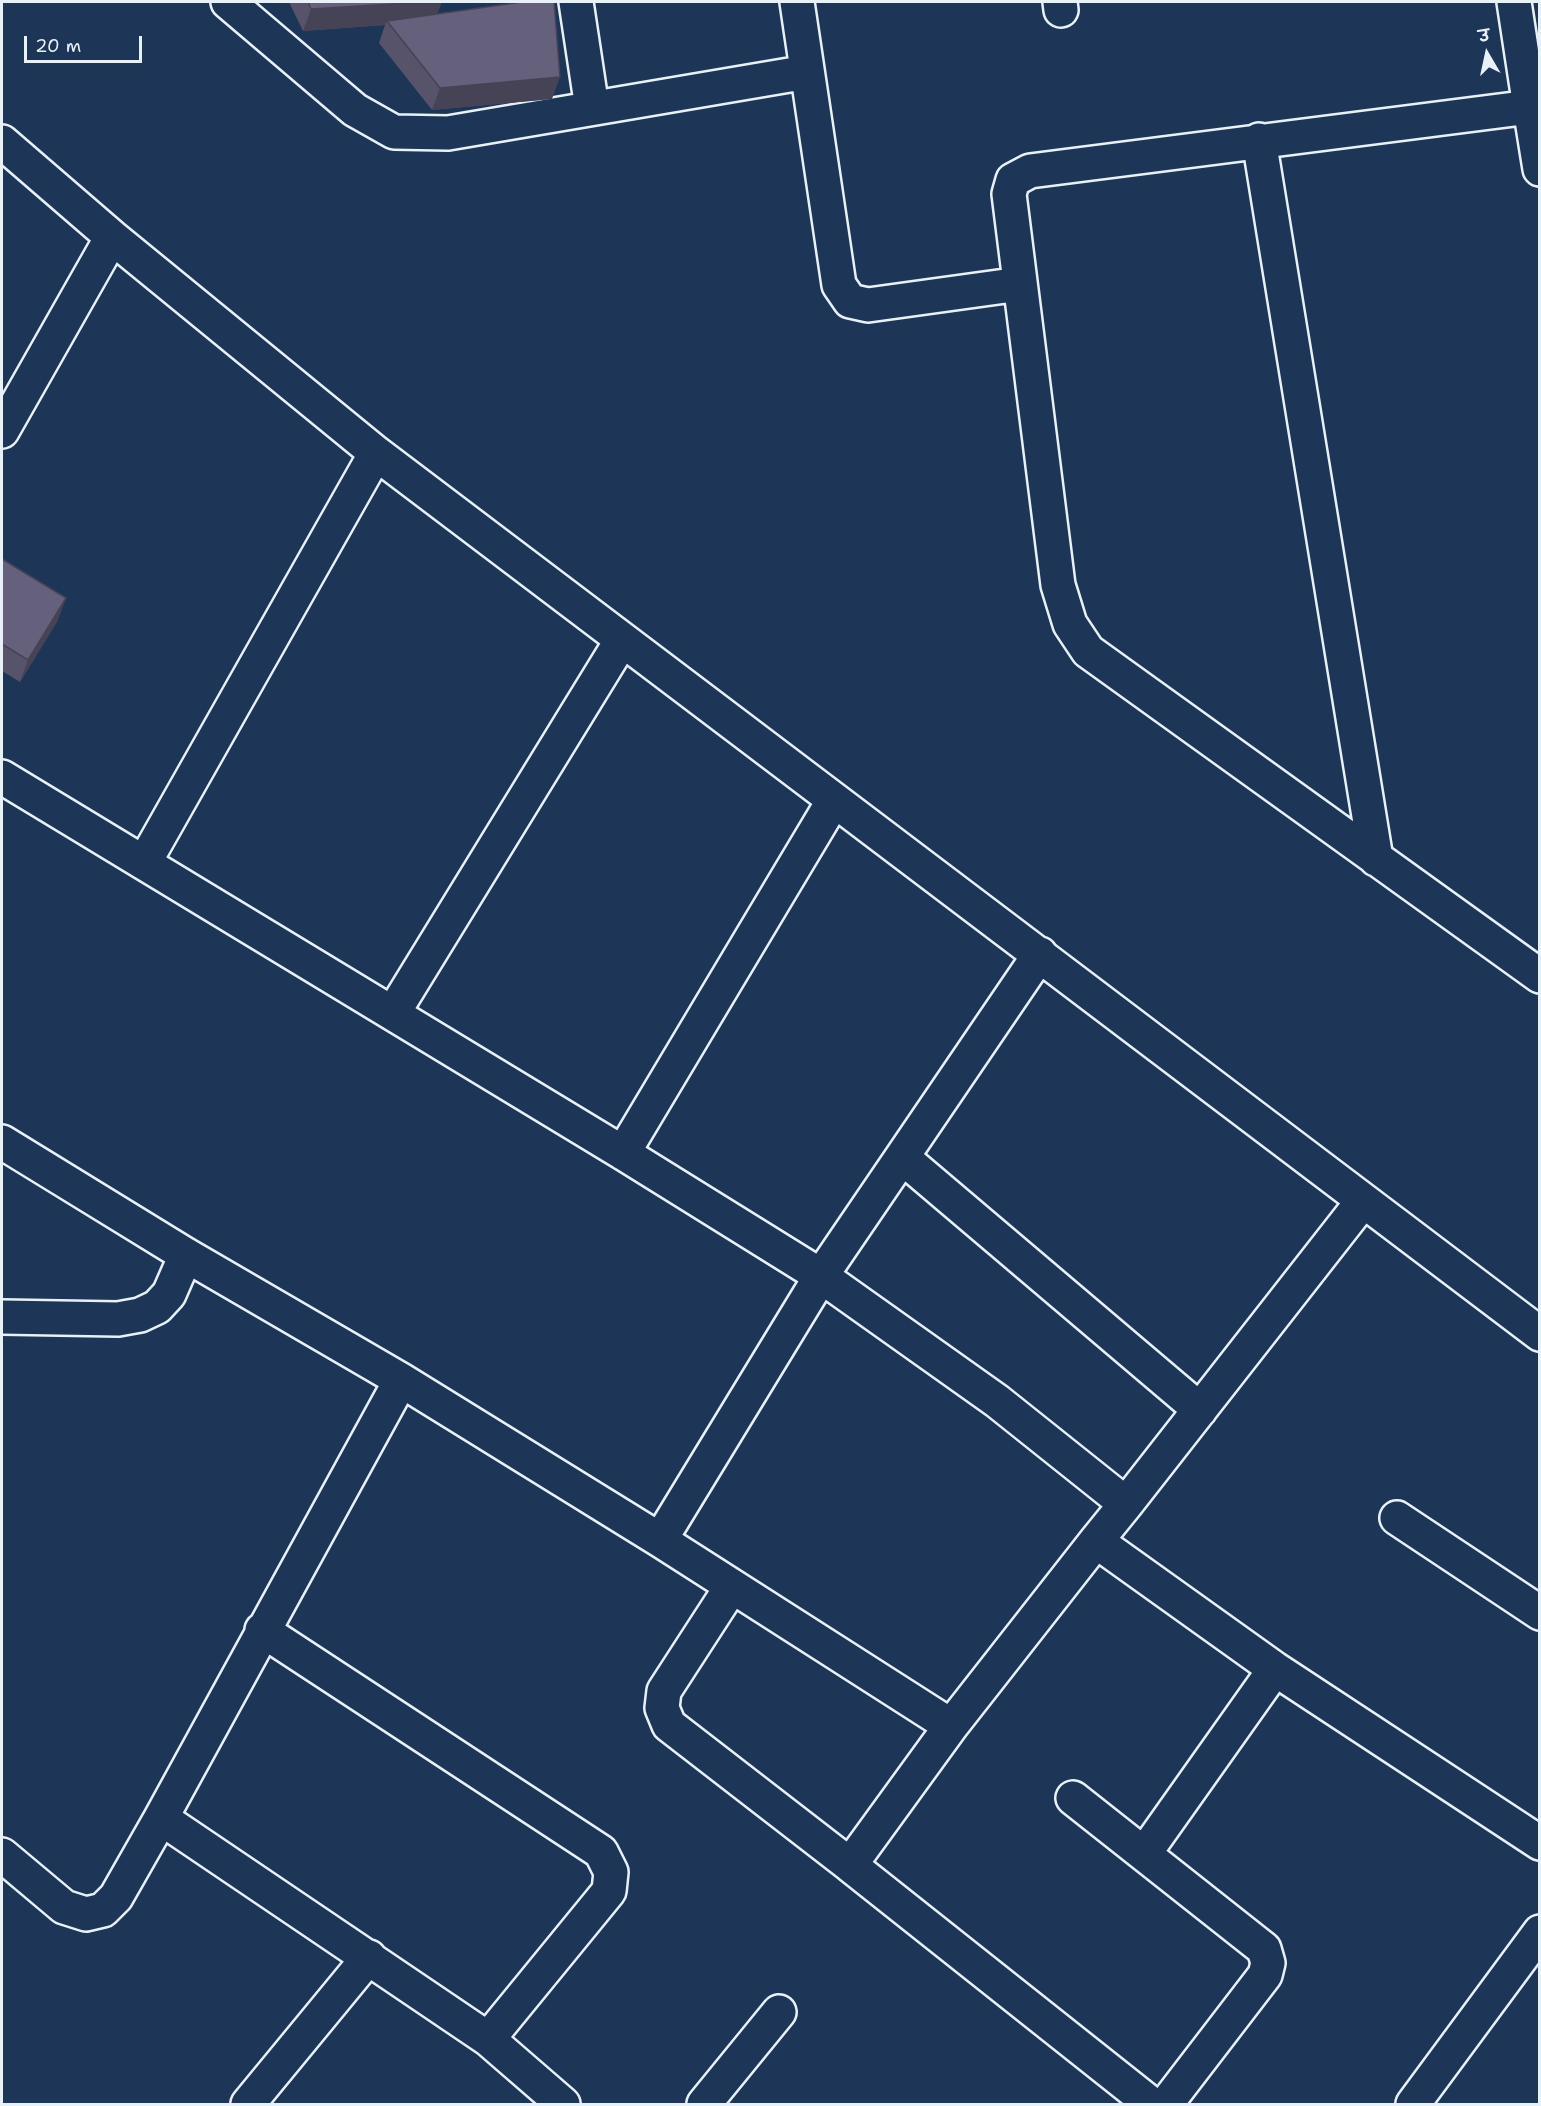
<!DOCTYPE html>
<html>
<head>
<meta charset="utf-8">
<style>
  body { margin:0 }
  #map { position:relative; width:1541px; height:2106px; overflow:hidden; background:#1d3557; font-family:"Shantell Sans","Playpen Sans Deva",sans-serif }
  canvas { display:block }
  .frame { position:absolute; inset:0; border:3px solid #e8f1f8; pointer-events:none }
  .north { position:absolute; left:1457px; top:24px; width:60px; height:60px; -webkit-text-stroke:4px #1d3557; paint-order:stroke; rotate:351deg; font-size:16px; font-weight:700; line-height:24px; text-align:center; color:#e8f1f8 }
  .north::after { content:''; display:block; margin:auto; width:21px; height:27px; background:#e8f1f8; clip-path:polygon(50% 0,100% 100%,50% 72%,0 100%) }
  .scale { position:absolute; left:24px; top:36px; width:118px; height:27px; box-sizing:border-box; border:3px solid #e8f1f8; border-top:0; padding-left:8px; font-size:18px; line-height:21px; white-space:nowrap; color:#e8f1f8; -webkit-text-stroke:4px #1d3557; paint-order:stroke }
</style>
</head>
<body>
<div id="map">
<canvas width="1541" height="2106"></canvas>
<div class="frame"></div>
<div class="north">उ</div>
<div class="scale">20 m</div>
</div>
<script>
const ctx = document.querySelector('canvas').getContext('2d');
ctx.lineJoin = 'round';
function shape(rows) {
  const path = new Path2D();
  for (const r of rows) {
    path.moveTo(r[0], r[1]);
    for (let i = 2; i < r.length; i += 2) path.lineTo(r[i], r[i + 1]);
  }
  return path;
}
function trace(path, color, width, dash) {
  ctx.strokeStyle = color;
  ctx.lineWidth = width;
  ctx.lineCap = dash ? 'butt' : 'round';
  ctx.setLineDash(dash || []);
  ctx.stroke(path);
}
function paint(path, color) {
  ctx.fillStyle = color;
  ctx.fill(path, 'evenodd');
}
const minor = shape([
  [228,2,355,110,394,132,448,133,807,72],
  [576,2,592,108],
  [797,2,839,285,850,301,868,305,1020,284],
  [1060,2,1061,10],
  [1514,2,1530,107,1030,171,1013,180,1009,194,1058,585,1070,624,1088,651,1540,976],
  [1530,107,1540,169],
  [1259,140,1376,859],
  [2,142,112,237,376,453,1540,1334],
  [2,431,112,237],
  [2,777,623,1153,821,1276,997,1401,1126,1504,1096,1541,1275,1669,1540,1843],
  [144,863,376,453],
  [393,1013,622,640],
  [2,1142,186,1255,401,1380,660,1540,951,1726],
  [623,1153,834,800],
  [902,1157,1040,954],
  [2,1317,118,1319,140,1315,157,1307,169,1294,186,1255],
  [401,1380,161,1818,488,2039,563,2104],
  [1126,1504,1363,1201],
  [1397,1518,1540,1613],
  [660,1540,821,1276,902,1157,1200,1410],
  [1096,1541,951,1726,850,1865,1151,2104],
  [732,1586,664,1691,662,1708,669,1725,850,1865],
  [262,1630,601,1852,611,1872,609,1891,488,2039],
  [1073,1798,1264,1949,1268,1963,1265,1975,1166,2104],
  [1144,1854,1275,1669],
  [2,1855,64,1907,86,1914,103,1910,116,1897,161,1818],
  [248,2104,369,1957],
  [704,2104,779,2012],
  [1413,2104,1540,1932]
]);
const wall = shape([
  [289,2,442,2,437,14,552,99,432,110,379,43,385,25,303,31],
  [2,559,58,620,20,682,2,671]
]);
const shadedWall = shape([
  [425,2,442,2,434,22,387,21,385,25,303,31,311,9],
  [560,77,552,99,432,110,440,88],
  [66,598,58,620,20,682,28,660]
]);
const building = shape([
  [308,2,425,2,311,9,308,2],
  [522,2,554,2,560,77,440,88,387,21,522,2],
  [2,559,66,598,28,660,2,644,2,559]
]);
trace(minor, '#e8f1f8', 38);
trace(minor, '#1d3557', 33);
paint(wall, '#57536b');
paint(shadedWall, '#474357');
paint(building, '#65607c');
trace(building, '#474357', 1.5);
</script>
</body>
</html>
